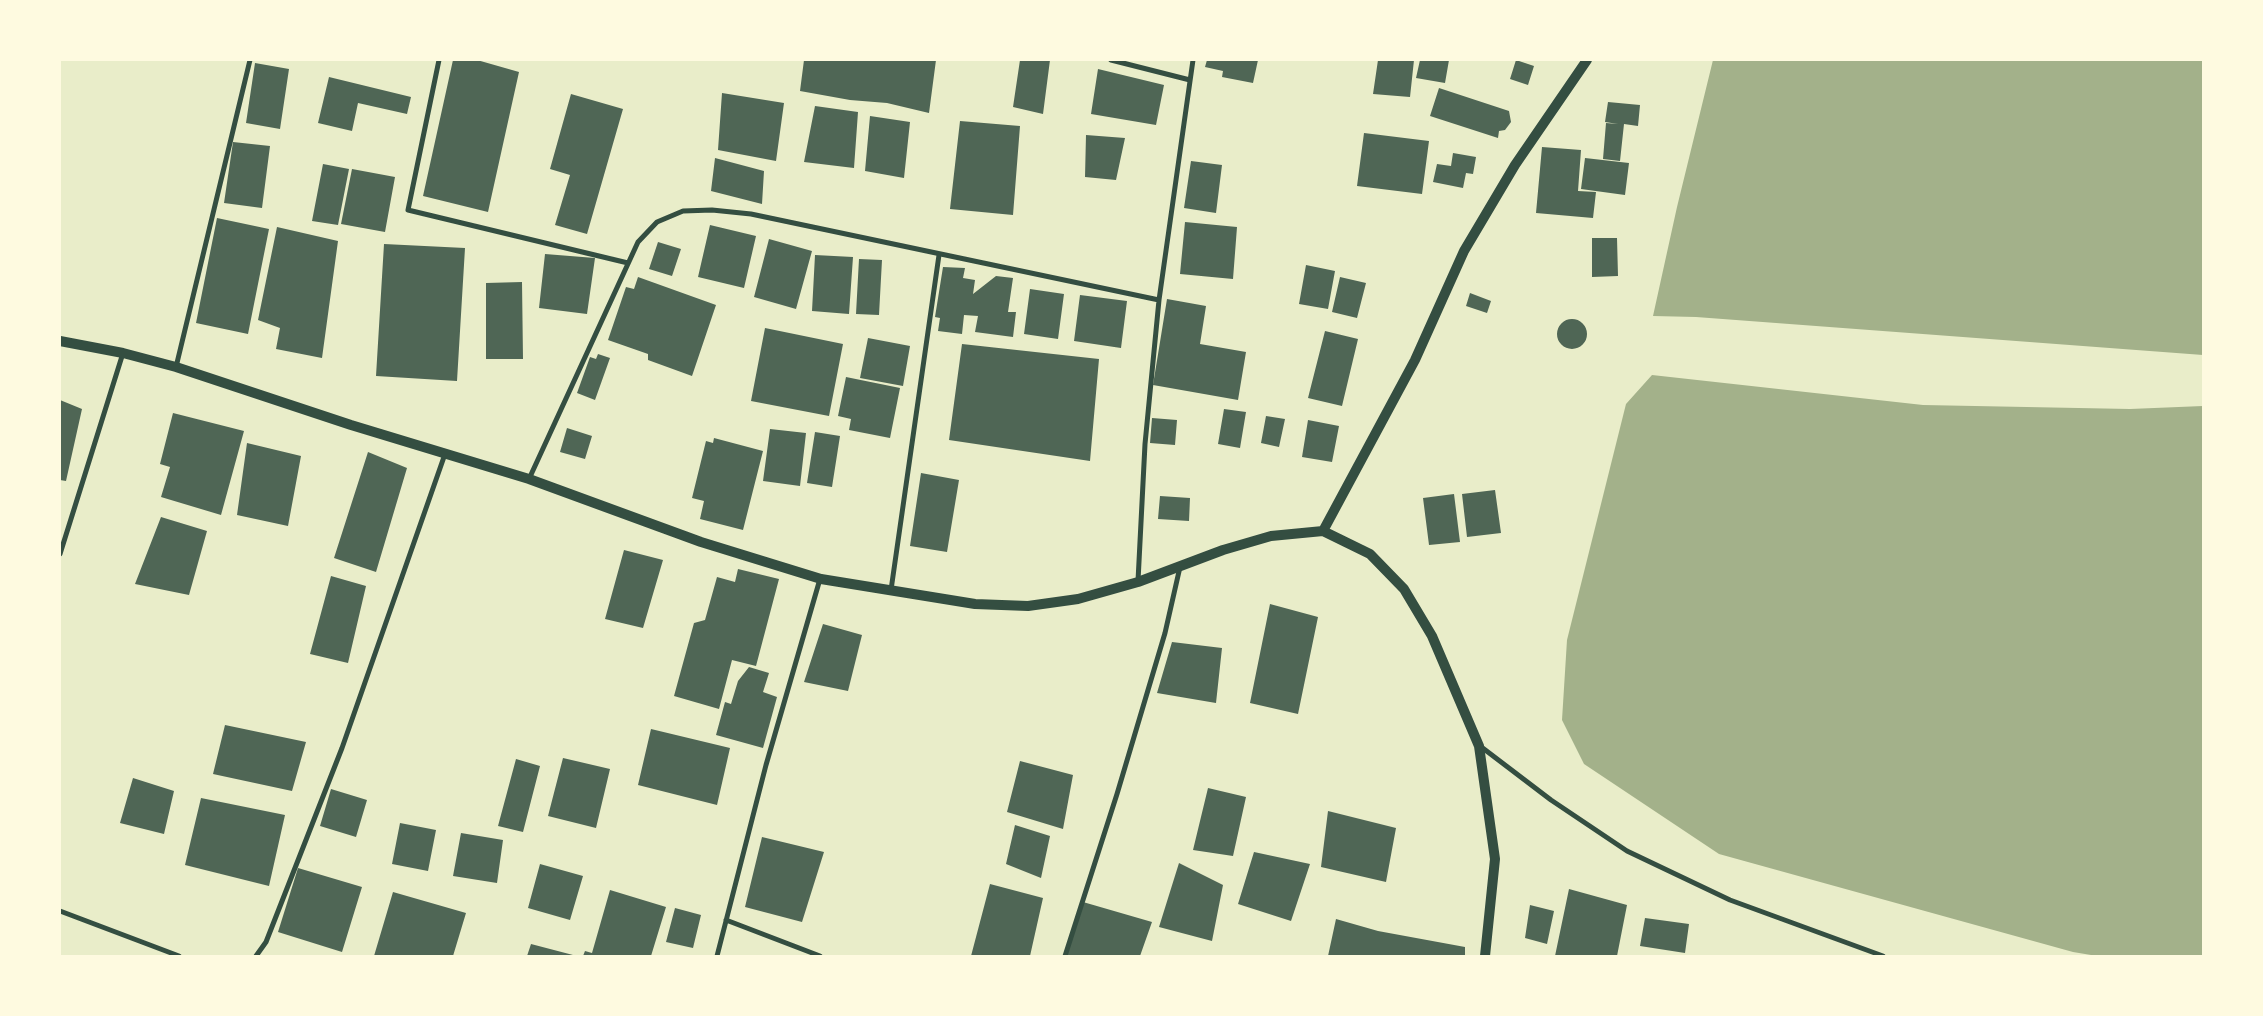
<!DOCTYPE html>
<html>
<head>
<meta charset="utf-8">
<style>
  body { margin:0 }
  #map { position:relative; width:2263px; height:1016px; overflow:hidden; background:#e9edc9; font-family:"Archivo Narrow",sans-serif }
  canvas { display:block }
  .frame { position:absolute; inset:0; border:61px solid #fefae0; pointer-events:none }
</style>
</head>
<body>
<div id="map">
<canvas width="2263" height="1016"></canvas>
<div class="frame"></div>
</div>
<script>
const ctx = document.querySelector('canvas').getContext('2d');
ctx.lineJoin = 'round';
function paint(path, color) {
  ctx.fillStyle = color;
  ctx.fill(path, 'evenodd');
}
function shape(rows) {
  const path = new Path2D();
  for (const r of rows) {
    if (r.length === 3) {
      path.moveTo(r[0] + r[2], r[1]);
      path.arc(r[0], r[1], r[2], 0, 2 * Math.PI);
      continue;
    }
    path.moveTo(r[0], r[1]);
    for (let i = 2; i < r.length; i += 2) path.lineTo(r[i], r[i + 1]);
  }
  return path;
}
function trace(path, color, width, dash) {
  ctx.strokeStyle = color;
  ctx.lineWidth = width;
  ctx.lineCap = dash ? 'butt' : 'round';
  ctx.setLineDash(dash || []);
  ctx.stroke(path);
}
const water = shape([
  [1713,60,2203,60,2203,355,1696,317,1653,316,1677,207],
  [1652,375,1923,405,2130,409,2203,406,2203,956,2097,956,2073,952,1719,854,1584,764,1562,720,1567,640,1626,404]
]);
const building = shape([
  [453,60,477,60,519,72,488,212,423,196],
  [804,60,936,60,929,113,887,103,850,100,800,91],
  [1020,60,1050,60,1043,114,1013,107],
  [1207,60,1258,60,1253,83,1222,77,1223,71,1205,67],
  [1378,60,1414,60,1410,97,1373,94],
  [1420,60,1449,60,1445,83,1416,78],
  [1516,60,1534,66,1528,85,1510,79],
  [255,63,289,69,280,129,246,123],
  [1098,69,1164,85,1156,125,1091,114],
  [329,77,411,97,407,114,358,103,352,131,318,123],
  [1439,88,1509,111,1511,122,1505,130,1499,131,1498,138,1430,116],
  [722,93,784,103,776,161,718,150],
  [571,94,623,109,587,234,555,225,570,175,550,169],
  [1608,102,1640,105,1638,126,1624,124,1620,161,1603,159,1606,123,1618,124,1605,122],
  [815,106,858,112,854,168,804,162],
  [870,116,910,122,904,178,865,171],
  [960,121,1020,126,1013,215,950,209],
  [1364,133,1429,141,1422,194,1357,186],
  [1086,135,1125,138,1116,180,1085,177],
  [233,142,270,146,262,208,224,203],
  [1542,147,1581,150,1578,191,1596,192,1593,218,1536,213],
  [1453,153,1476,157,1473,174,1466,173,1463,188,1433,182,1437,164,1451,166],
  [715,158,764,171,762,204,711,191],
  [1585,158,1629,163,1625,195,1581,189],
  [1191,161,1222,165,1216,213,1184,208],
  [323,164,349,169,338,225,312,221],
  [352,169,395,177,385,232,341,224],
  [217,218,269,229,248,334,196,323],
  [1185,222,1237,227,1233,279,1180,274],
  [710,225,756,236,744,288,698,277],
  [277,227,338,241,322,358,276,349,280,328,258,320],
  [1592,238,1617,238,1618,276,1592,277],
  [769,239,812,251,796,309,754,297],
  [658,242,681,249,672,276,649,269],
  [384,244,465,248,457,381,376,376],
  [545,254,595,258,587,314,539,308],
  [815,255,853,257,849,314,812,311],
  [859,259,882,260,879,315,856,314],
  [1306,265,1335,271,1328,309,1299,304],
  [943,267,965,268,963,278,975,280,973,294,996,276,1013,278,1008,312,1016,312,1013,337,975,332,978,316,964,315,962,334,938,331,940,318,935,317],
  [638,277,716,305,692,376,648,360,648,354,608,340,626,287,634,289],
  [1340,277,1366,283,1357,318,1332,312],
  [522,282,523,359,486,359,486,283],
  [1030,289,1064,294,1058,339,1024,334],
  [1470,293,1491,301,1487,313,1466,306],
  [1080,295,1127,301,1121,348,1074,341],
  [1167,299,1206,306,1200,344,1246,352,1238,400,1153,385],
  [1572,334,15],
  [765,328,843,344,829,416,751,401],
  [1325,331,1358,339,1342,406,1308,398],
  [868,338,910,346,903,386,860,378],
  [962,344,1099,359,1090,461,949,440],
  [598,354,610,358,595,400,577,393,590,357,596,359],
  [846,377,900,388,890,438,849,430,851,419,838,416],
  [60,400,82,409,66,481,60,480],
  [1224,409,1246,412,1240,448,1218,444],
  [173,413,244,431,221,515,161,497,170,467,160,464],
  [1266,416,1285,419,1279,447,1261,443],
  [1152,418,1177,420,1175,445,1150,443],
  [1308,420,1339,426,1332,462,1302,457],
  [567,428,592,436,585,459,560,452],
  [770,429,806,433,800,486,763,481],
  [815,432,840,436,832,487,807,483],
  [714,438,763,451,743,530,700,519,704,501,692,498,706,441,713,443],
  [247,443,301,456,288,526,237,515],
  [368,452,407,468,376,572,334,558],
  [921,473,959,480,947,552,910,546],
  [1495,490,1501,533,1467,537,1462,494],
  [1454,494,1460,542,1429,545,1423,498],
  [1160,496,1190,498,1189,521,1158,519],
  [161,517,207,531,189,595,135,584],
  [624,550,663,560,643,628,605,619],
  [738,569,779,579,756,666,732,660,719,709,674,696,694,623,705,620,717,577,735,582],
  [331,576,366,586,348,663,310,654],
  [1270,604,1318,617,1298,714,1250,703],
  [823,624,862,635,848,691,804,682],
  [1172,642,1222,648,1216,703,1157,693],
  [749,667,769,673,763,692,777,697,763,748,716,735,725,702,731,704,738,681],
  [225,725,306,742,292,791,213,774],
  [651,729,730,748,717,805,638,785],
  [563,758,610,769,596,828,548,816],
  [516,759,540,766,523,832,498,826],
  [1020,761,1073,775,1063,829,1007,812],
  [133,778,174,791,164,834,120,823],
  [1208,788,1246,797,1233,856,1193,850],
  [331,789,367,800,356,837,320,826],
  [201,798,285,815,269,886,185,865],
  [1328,811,1396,828,1386,882,1321,867],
  [400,823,436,830,428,871,392,864],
  [1015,825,1050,836,1041,878,1006,864],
  [461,833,503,840,497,883,453,876],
  [762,837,824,852,802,922,745,907],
  [1254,852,1310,864,1291,921,1238,904],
  [1179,863,1223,885,1212,941,1159,927],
  [540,864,583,876,570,920,528,908],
  [298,868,362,887,342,952,278,932],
  [990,884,1043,898,1030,956,971,956],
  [1569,889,1627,905,1617,956,1555,956],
  [610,890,666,907,651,956,583,956,585,951,592,953],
  [393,892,466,913,453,956,374,956],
  [1083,902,1152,922,1140,956,1065,956],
  [1530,905,1554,911,1547,944,1525,938],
  [675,908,701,915,693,948,666,942],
  [1645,918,1689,924,1685,953,1640,946],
  [1336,919,1378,931,1465,947,1465,956,1328,956],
  [531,944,573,955,573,956,527,956]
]);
const minor = shape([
  [439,60,408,210,628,263],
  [1111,60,1190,80],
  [176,367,250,60],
  [529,479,638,242,657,222,683,211,712,210,751,214,1159,300],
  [60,554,123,353],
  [1138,581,1145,444,1159,300,1193,60],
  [891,590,939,255],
  [1480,746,1551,800,1627,851,1730,900,1883,956],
  [60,911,179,956],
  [726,920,820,956],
  [256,956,266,942,342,748,445,454],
  [717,956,766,765,820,579],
  [1065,956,1117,794,1165,633,1180,567]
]);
const secondary = shape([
  [60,341,123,353,176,367,351,425,529,479,701,542,821,579,975,604,1028,606,1078,599,1138,582,1223,550,1271,536,1323,531,1370,554,1404,589,1432,636,1479,746,1495,859,1485,956],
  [1323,531,1415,360,1464,251,1515,165,1587,60]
]);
paint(water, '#a3b18a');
paint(building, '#4f6655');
trace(minor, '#344e41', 5);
trace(secondary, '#344e41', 10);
</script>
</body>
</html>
